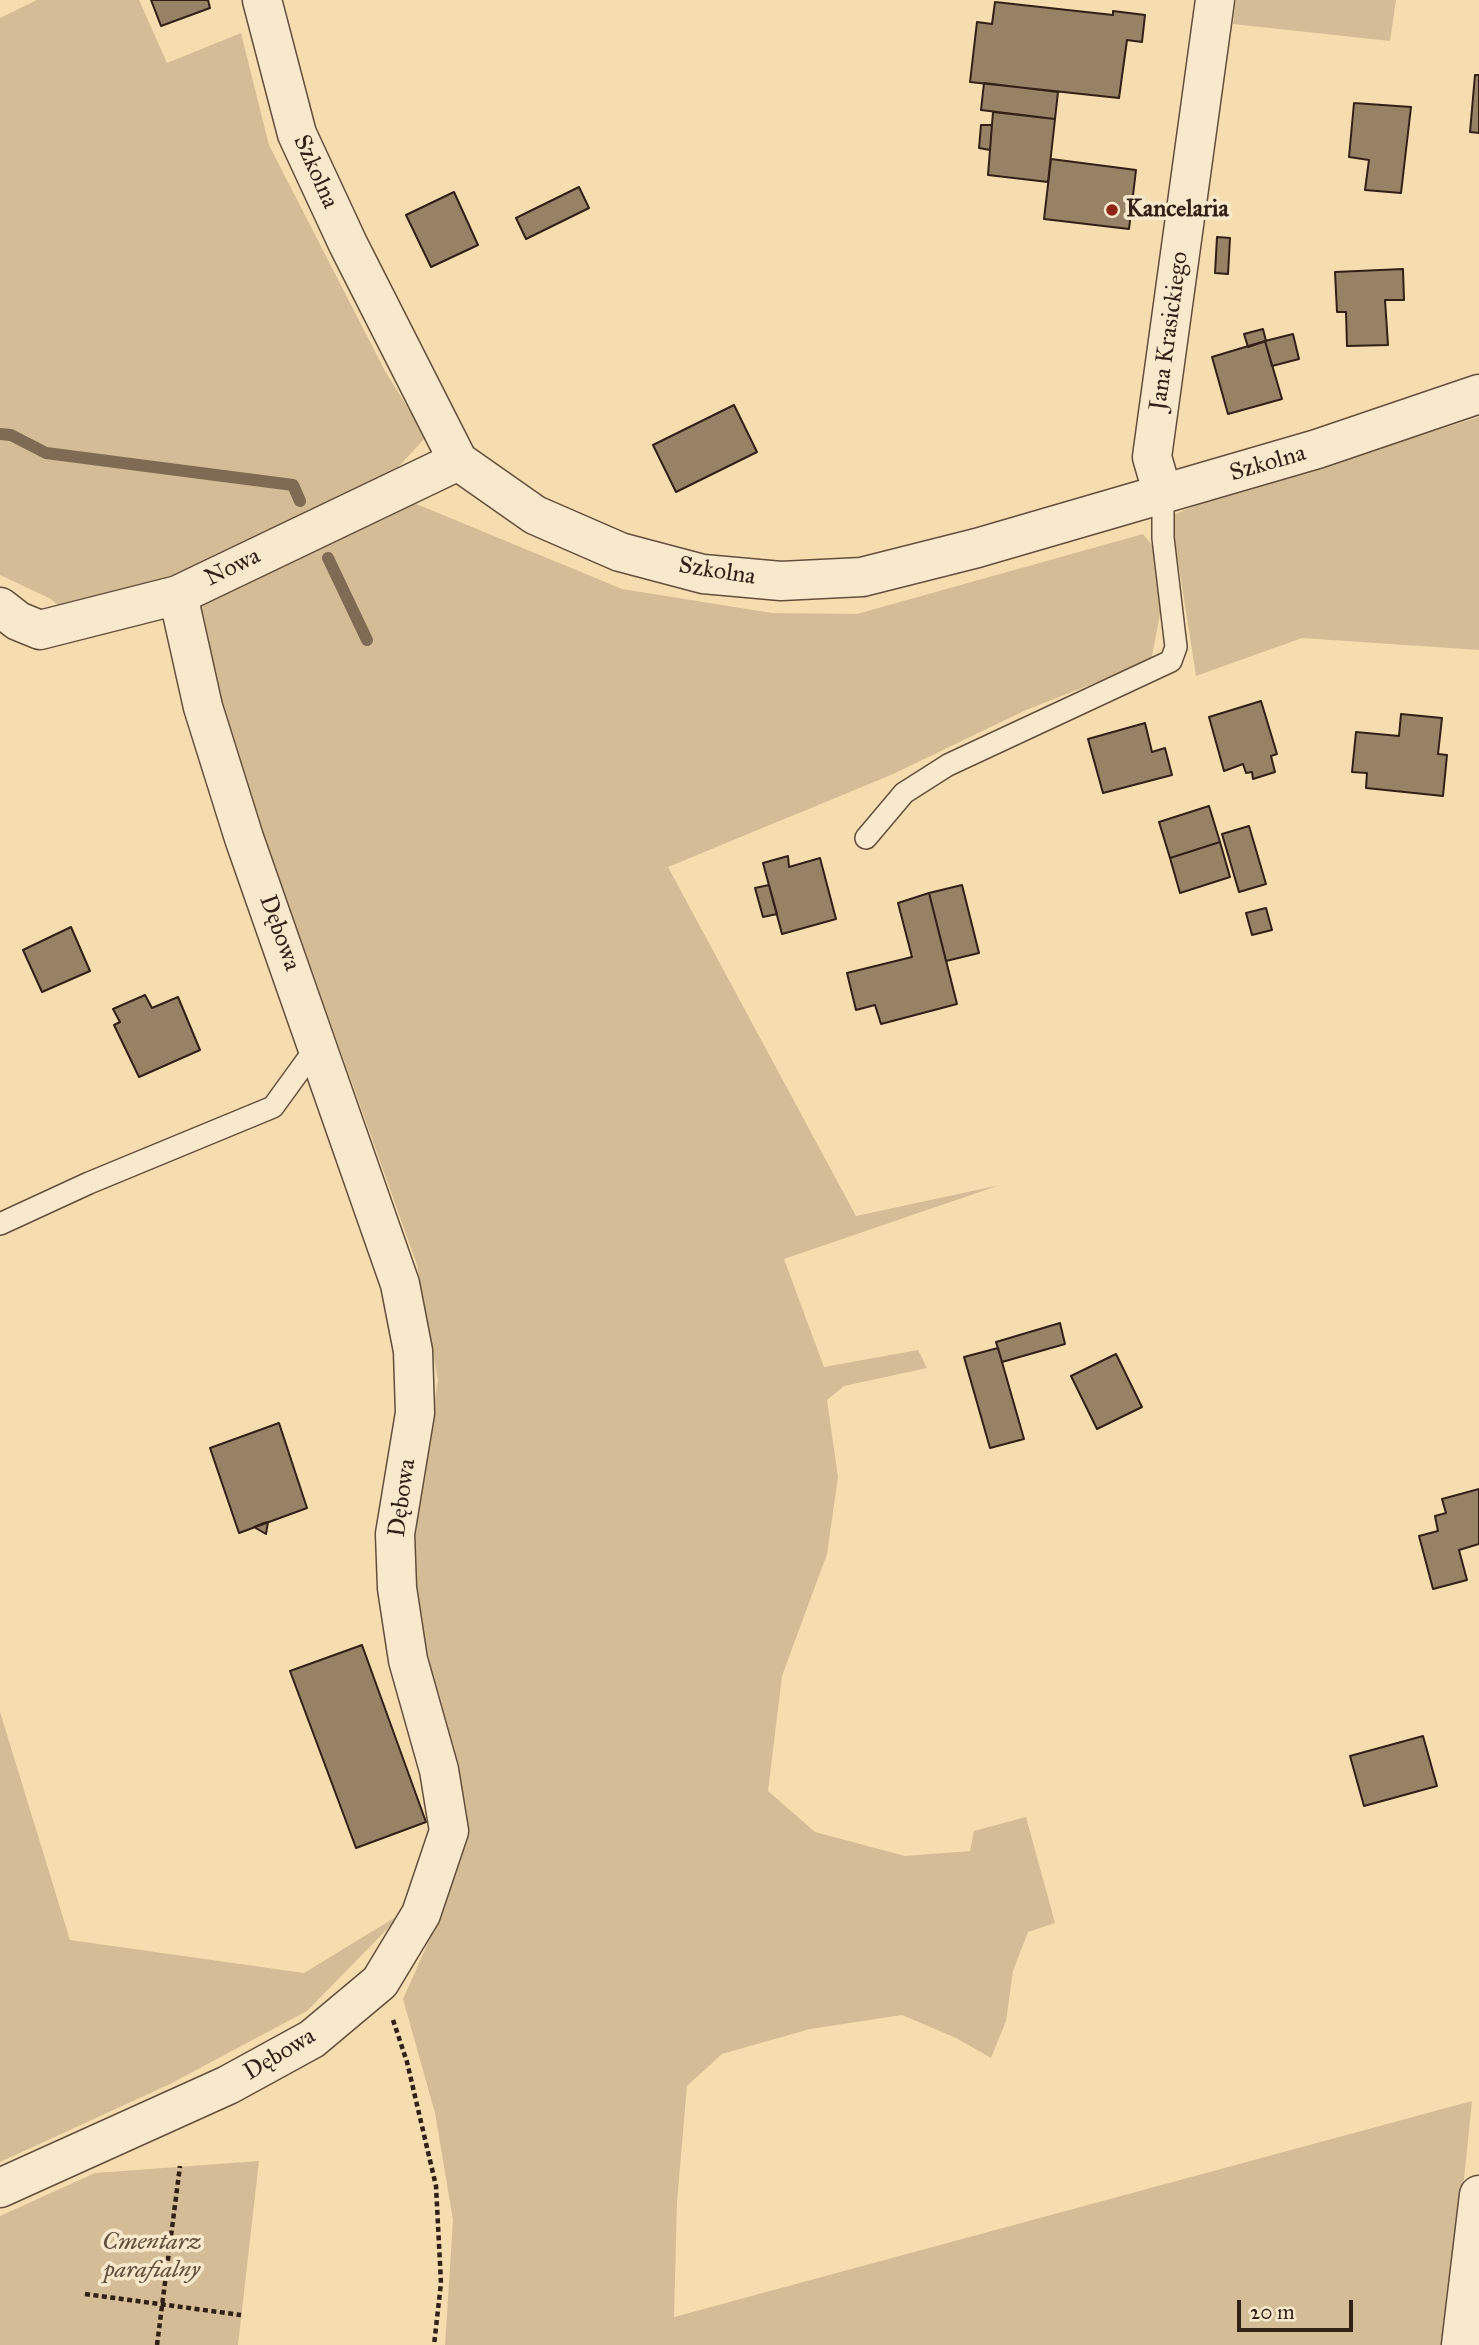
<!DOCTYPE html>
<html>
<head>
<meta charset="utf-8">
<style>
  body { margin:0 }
  #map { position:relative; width:1479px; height:2345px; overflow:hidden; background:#f5ddb0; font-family:"IM FELL Great Primer",serif }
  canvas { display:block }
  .scale { position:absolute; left:1237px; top:2300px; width:116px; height:32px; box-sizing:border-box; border:4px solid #321f16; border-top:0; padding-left:9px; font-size:21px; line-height:24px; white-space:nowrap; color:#321f16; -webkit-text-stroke:5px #f8e9cc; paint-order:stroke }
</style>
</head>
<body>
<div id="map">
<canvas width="1479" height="2345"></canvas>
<div class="scale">20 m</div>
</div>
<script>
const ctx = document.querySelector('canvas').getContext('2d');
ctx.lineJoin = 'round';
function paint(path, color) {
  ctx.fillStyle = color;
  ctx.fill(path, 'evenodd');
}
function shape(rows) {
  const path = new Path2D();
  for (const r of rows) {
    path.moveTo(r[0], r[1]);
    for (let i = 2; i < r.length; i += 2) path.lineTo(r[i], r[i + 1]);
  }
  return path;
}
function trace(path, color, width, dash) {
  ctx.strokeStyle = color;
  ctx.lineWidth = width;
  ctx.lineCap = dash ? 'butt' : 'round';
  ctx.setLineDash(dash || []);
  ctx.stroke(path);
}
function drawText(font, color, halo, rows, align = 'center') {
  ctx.font = font + ' "IM FELL Great Primer",serif';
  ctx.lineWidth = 7;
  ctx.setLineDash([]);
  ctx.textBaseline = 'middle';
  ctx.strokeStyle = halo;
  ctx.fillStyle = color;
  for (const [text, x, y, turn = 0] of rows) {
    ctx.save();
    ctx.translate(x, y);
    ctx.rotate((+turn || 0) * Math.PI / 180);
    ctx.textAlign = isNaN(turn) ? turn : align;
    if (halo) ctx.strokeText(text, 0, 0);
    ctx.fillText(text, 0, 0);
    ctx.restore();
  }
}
const green = shape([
  [37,0,139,0,167,63,241,33,269,145,385,371,426,437,390,476,163,585,60,607,51,599,0,575,0,18],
  [1236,0,1396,0,1390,41,1233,24],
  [1479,417,1479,650,1302,638,1196,676,1171,516,1197,505],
  [414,503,622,589,772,613,857,614,1143,534,1155,549,1164,593,1151,661,1026,710,891,775,668,867,856,1216,1000,1185,784,1259,824,1367,918,1350,927,1368,844,1386,827,1400,838,1477,827,1554,782,1676,768,1791,815,1832,905,1856,970,1851,974,1831,1026,1817,1055,1923,1028,1932,1013,1971,1006,2021,991,2058,956,2038,902,2015,810,2029,722,2054,687,2086,677,2202,674,2317,1472,2101,1447,2345,445,2345,453,2220,435,2113,403,1999,447,1900,462,1835,418,1651,409,1545,438,1381,417,1265,209,682,201,602],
  [0,1712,70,1940,304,1973,404,1912,307,2011,170,2084,0,2162],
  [259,2161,238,2345,0,2345,0,2216,95,2173]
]);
const stream = shape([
  [0,434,11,435,46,453,293,485,300,501],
  [328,558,367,640]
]);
const building = shape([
  [151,0,208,0,210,8,161,26,151,0],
  [995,2,1113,15,1113,11,1145,15,1142,42,1127,40,1119,98,970,82,977,22,992,24,995,2],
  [1475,75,1479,75,1479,133,1470,132,1475,75],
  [984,83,1058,92,1055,119,981,110,984,83],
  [1354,103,1411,107,1401,193,1365,190,1369,160,1349,157,1354,103],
  [993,112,1055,119,1048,182,988,175,993,112],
  [981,125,992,125,990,150,979,148,981,125],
  [1051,159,1136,170,1129,229,1044,219,1051,159],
  [579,187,589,208,526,239,516,218,579,187],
  [454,192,478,245,431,267,406,215,454,192],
  [1217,237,1230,238,1228,274,1215,273,1217,237],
  [1403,269,1404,300,1385,300,1388,345,1347,346,1346,312,1337,312,1335,272,1403,269],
  [1263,329,1266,341,1248,347,1244,334,1263,329],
  [1293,334,1299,359,1272,366,1265,341,1293,334],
  [1265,341,1282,399,1228,414,1212,357,1265,341],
  [734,405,757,452,676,492,653,445,734,405],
  [1261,701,1277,754,1271,756,1275,772,1253,779,1252,772,1246,773,1243,764,1224,771,1209,717,1261,701],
  [1401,714,1442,718,1438,754,1447,755,1443,796,1366,788,1367,773,1352,772,1356,732,1399,736,1401,714],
  [1145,723,1152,752,1165,748,1172,775,1103,793,1088,739,1145,723],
  [1209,806,1220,842,1170,858,1159,822,1209,806],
  [1249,826,1266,884,1239,892,1222,834,1249,826],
  [1220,842,1230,877,1180,893,1170,858,1220,842],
  [788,856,789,867,820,858,836,919,782,934,763,863,788,856],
  [769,885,777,914,763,917,755,888,769,885],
  [962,885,979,953,946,961,929,893,962,885],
  [929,893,957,1004,881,1024,875,1005,856,1010,847,973,912,957,898,903,929,893],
  [1266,908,1272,930,1252,935,1246,913,1266,908],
  [71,927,90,971,42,992,23,950,71,927],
  [145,995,152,1008,178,997,200,1050,139,1077,114,1025,120,1022,113,1009,145,995],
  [1060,1323,1065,1344,1002,1362,996,1342,1060,1323],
  [998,1348,1024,1439,990,1448,964,1357,998,1348],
  [1116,1354,1142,1407,1097,1429,1071,1376,1116,1354],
  [279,1423,307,1508,239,1533,210,1448,279,1423],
  [1479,1489,1479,1544,1459,1550,1467,1580,1433,1589,1419,1536,1438,1531,1435,1516,1446,1513,1442,1499,1479,1489],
  [268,1522,266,1534,254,1527,264,1523,268,1522],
  [362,1645,426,1822,356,1848,290,1671,362,1645],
  [1423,1736,1437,1786,1364,1806,1350,1756,1423,1736]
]);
const path = shape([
  [393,2020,407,2062,436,2186,441,2283,434,2345],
  [85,2294,241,2315],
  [157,2345,180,2166]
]);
const lane = shape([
  [866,838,904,793,948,765,1171,661,1176,647,1163,538,1163,495],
  [0,1224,89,1183,273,1107,318,1045]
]);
const street = shape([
  [262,0,297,134,348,244,458,461,535,515,620,552,703,574,781,581,862,577,977,548,1317,449,1479,394],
  [1163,495,1152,457,1215,0],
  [0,607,18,621,40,630,178,595,458,461],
  [0,2188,228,2085,312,2039,380,1982,421,1914,449,1831,439,1770,408,1660,397,1588,395,1534,415,1413,413,1351,400,1284,244,838,203,707,178,595],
  [1461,2345,1479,2195]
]);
const markers = [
  [1112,210,7,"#8f2418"]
];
const streetNames = [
  ["Szkolna",315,172,66],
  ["Jana Krasickiego",1170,331,-82],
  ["Szkolna",1268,464,-16],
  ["Nowa",233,568,-26],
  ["Szkolna",717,572,9],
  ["Dębowa",279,933,70],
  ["Dębowa",403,1498,-82],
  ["Dębowa",280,2055,-31]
];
const poiNames = [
  ["Kancelaria",1126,210]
];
const parkNames = [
  ["Cmentarz",152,2243],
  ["parafialny",152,2271]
];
paint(green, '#d4bd96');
trace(stream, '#7f6a53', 12);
paint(building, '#978266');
trace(building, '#321f16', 2);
trace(lane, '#634e3c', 24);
trace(street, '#634e3c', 41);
trace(path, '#321f16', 4.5, [5, 3.5]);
trace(lane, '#f8e9cc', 21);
trace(street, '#f8e9cc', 38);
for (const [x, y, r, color] of markers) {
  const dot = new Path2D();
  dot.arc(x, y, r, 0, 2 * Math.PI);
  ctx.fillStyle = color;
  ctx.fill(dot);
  trace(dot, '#f8e9cc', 2.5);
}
drawText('24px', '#321f16', '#f8e9cc', streetNames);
drawText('bold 24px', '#321f16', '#f8e9cc', poiNames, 'left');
drawText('italic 24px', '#634e3c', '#f8e9cc', parkNames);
</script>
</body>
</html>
